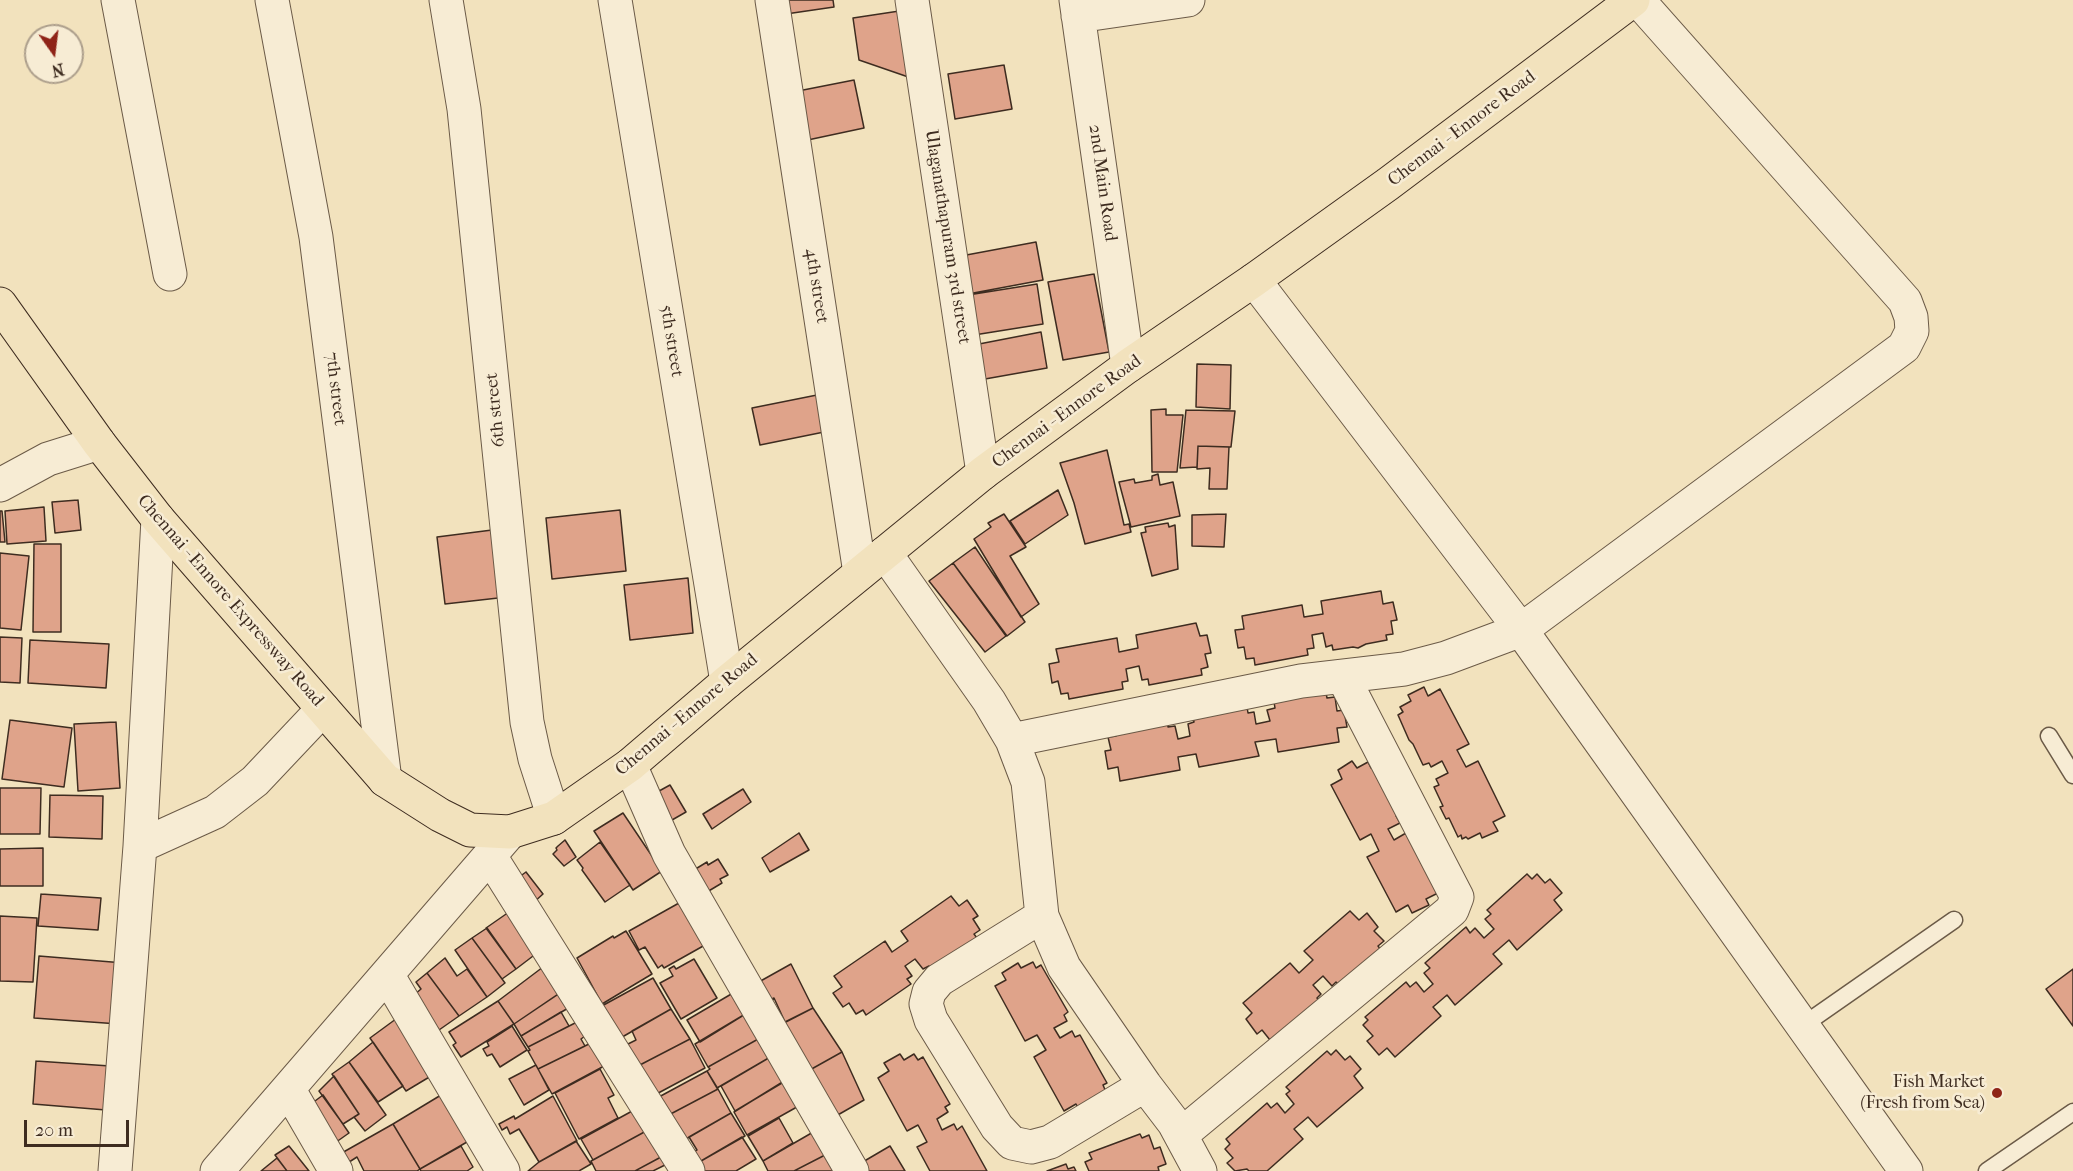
<!DOCTYPE html>
<html>
<head>
<meta charset="utf-8">
<style>
  body { margin:0 }
  #map { position:relative; width:2073px; height:1171px; overflow:hidden; background:#f2e2bd; font-family:"IM FELL French Canon",serif }
  canvas { display:block }
  .north { position:absolute; left:24px; top:24px; width:60px; height:60px; box-sizing:border-box; background:#f7ecd4; border:2px solid #ad9f8c; border-radius:50%; rotate:166deg; font-size:16px; font-weight:700; line-height:24px; text-align:center; color:#3e2c20 }
  .north::after { content:''; display:block; margin:auto; width:21px; height:27px; background:#8f2418; clip-path:polygon(50% 0,100% 100%,50% 72%,0 100%) }
  .scale { position:absolute; left:24px; top:1120px; width:105px; height:27px; box-sizing:border-box; border:3px solid #3e2c20; border-top:0; padding-left:8px; font-size:18px; line-height:21px; white-space:nowrap; color:#3e2c20; -webkit-text-stroke:4px #f7ecd4; paint-order:stroke }
</style>
</head>
<body>
<div id="map">
<canvas width="2073" height="1171"></canvas>
<div class="north">N</div>
<div class="scale">20 m</div>
</div>
<script>
const ctx = document.querySelector('canvas').getContext('2d');
ctx.lineJoin = 'round';
function paint(path, color) {
  ctx.fillStyle = color;
  ctx.fill(path, 'evenodd');
}
function shape(rows) {
  const path = new Path2D();
  for (const r of rows) {
    path.moveTo(r[0], r[1]);
    for (let i = 2; i < r.length; i += 2) path.lineTo(r[i], r[i + 1]);
  }
  return path;
}
function trace(path, color, width, dash) {
  ctx.strokeStyle = color;
  ctx.lineWidth = width;
  ctx.lineCap = dash ? 'butt' : 'round';
  ctx.setLineDash(dash || []);
  ctx.stroke(path);
}
function drawText(font, color, halo, rows, align = 'center') {
  ctx.font = font + ' "IM FELL French Canon",serif';
  ctx.lineWidth = 5;
  ctx.setLineDash([]);
  ctx.textBaseline = 'middle';
  ctx.strokeStyle = halo;
  ctx.fillStyle = color;
  for (const [text, x, y, turn = 0] of rows) {
    ctx.save();
    ctx.translate(x, y);
    ctx.rotate((+turn || 0) * Math.PI / 180);
    ctx.textAlign = isNaN(turn) ? turn : align;
    if (halo) ctx.strokeText(text, 0, 0);
    ctx.fillText(text, 0, 0);
    ctx.restore();
  }
}
const building = shape([
  [777,0,833,0,834,7,779,15,777,0],
  [906,10,917,80,859,60,853,18,906,10],
  [1004,65,1012,109,955,119,948,74,1004,65],
  [854,80,864,128,803,141,793,92,854,80],
  [1036,242,1043,280,968,294,961,256,1036,242],
  [1094,274,1109,352,1063,360,1048,282,1094,274],
  [1037,284,1043,324,974,335,968,295,1037,284],
  [1041,332,1047,368,985,379,979,344,1041,332],
  [1197,364,1231,365,1230,409,1196,407,1197,364],
  [822,394,829,431,760,445,752,408,822,394],
  [1166,409,1166,415,1183,415,1177,472,1152,472,1151,410,1166,409],
  [1186,410,1235,411,1231,447,1198,446,1197,467,1180,468,1186,410],
  [1198,446,1229,447,1227,489,1209,489,1210,468,1197,469,1198,446],
  [1107,450,1124,525,1129,524,1131,532,1085,544,1074,503,1060,463,1107,450],
  [1158,474,1160,485,1173,482,1180,516,1131,527,1119,482,1134,479,1135,483,1152,480,1152,476,1158,474],
  [1058,490,1068,515,1025,544,1010,521,1058,490],
  [78,500,81,530,55,533,52,502,78,500],
  [44,507,46,541,7,544,5,511,44,507],
  [620,510,626,571,552,579,546,518,620,510],
  [0,511,2,511,5,542,0,542,0,511],
  [1004,514,1026,547,1010,556,1039,604,1021,617,974,539,991,527,988,523,1004,514],
  [1226,514,1224,547,1192,546,1192,515,1226,514],
  [1168,523,1169,527,1175,525,1178,569,1152,576,1141,533,1146,532,1145,527,1168,523],
  [500,529,507,597,445,604,437,537,500,529],
  [34,544,61,544,61,632,33,632,34,544],
  [975,547,1025,622,1007,636,953,563,975,547],
  [0,553,29,556,21,630,0,628,0,553],
  [953,563,1006,636,985,652,929,581,953,563],
  [688,578,693,633,630,640,624,585,688,578],
  [1381,591,1383,604,1393,602,1397,620,1391,621,1393,634,1386,635,1387,640,1366,644,1358,648,1353,647,1333,650,1332,645,1326,647,1323,633,1312,635,1314,648,1307,649,1308,655,1255,665,1254,658,1246,659,1244,647,1238,648,1235,630,1244,629,1242,616,1302,605,1304,617,1323,614,1321,601,1381,591],
  [1196,623,1200,636,1207,635,1211,653,1205,654,1208,667,1201,669,1202,675,1149,685,1148,679,1142,680,1139,666,1126,669,1128,681,1122,682,1123,689,1069,699,1068,693,1061,694,1058,681,1052,683,1049,664,1059,662,1056,649,1117,638,1119,652,1138,648,1136,635,1196,623],
  [0,637,22,638,20,683,0,682,0,637],
  [30,640,109,644,106,688,28,683,30,640],
  [1424,687,1428,696,1440,689,1469,744,1457,750,1466,767,1478,761,1505,816,1493,822,1498,831,1482,838,1480,833,1468,839,1466,837,1462,839,1461,835,1458,837,1449,818,1446,819,1440,807,1443,806,1434,787,1439,785,1436,779,1448,773,1442,761,1431,767,1429,763,1423,765,1413,744,1409,740,1398,715,1403,712,1400,707,1411,701,1408,695,1424,687],
  [1326,693,1327,698,1335,697,1337,711,1344,710,1347,727,1337,728,1339,742,1278,752,1276,739,1255,742,1259,756,1199,767,1196,754,1178,757,1180,770,1120,781,1118,767,1108,769,1105,751,1111,750,1108,737,1116,736,1114,731,1167,721,1168,727,1175,726,1178,739,1190,736,1188,724,1194,722,1193,717,1247,707,1248,713,1254,712,1256,724,1270,721,1267,710,1275,708,1274,702,1326,693],
  [10,720,72,728,64,787,2,779,10,720],
  [116,722,120,788,78,791,74,724,116,722],
  [1352,761,1357,768,1368,762,1371,768,1376,765,1401,814,1396,816,1400,823,1388,829,1394,840,1406,833,1438,893,1426,899,1429,905,1412,913,1408,905,1396,912,1367,857,1379,851,1371,834,1360,840,1331,785,1342,779,1338,770,1352,761],
  [670,785,686,812,665,824,650,796,670,785],
  [0,788,41,788,40,834,0,834,0,788],
  [743,789,751,802,712,829,703,814,743,789],
  [50,795,103,796,102,839,49,837,50,795],
  [623,813,662,871,633,890,594,831,623,813],
  [799,833,809,850,770,872,762,858,799,833],
  [565,840,576,857,564,866,553,854,557,850,556,848,558,846,565,840],
  [600,842,630,885,605,902,582,870,583,868,577,860,600,842],
  [43,848,43,886,0,886,0,849,43,848],
  [718,859,728,875,720,879,722,883,702,895,689,873,707,862,708,865,718,859],
  [526,872,543,894,533,903,515,880,526,872],
  [1527,874,1532,879,1537,874,1545,883,1550,879,1562,893,1554,900,1562,910,1517,950,1509,940,1493,954,1502,964,1455,1005,1447,995,1433,1007,1441,1016,1395,1057,1387,1048,1379,1055,1367,1041,1373,1036,1363,1025,1368,1020,1365,1017,1406,982,1410,987,1416,982,1424,992,1433,984,1424,973,1430,968,1425,963,1466,927,1470,933,1475,928,1484,938,1494,929,1485,919,1491,914,1487,910,1527,874],
  [41,894,101,898,98,930,38,926,41,894],
  [951,896,959,906,967,900,978,916,973,919,980,930,974,934,977,938,932,970,929,966,923,969,915,959,905,966,912,976,907,979,911,984,866,1015,863,1010,856,1014,849,1003,843,1007,833,993,842,987,834,976,885,941,892,952,908,941,901,931,951,896],
  [679,903,705,945,664,968,662,965,658,968,645,947,639,950,629,931,679,903],
  [1350,911,1359,920,1367,913,1378,927,1374,931,1384,941,1378,946,1381,950,1340,986,1336,982,1332,986,1323,976,1313,985,1321,994,1317,998,1321,1003,1270,1040,1262,1030,1257,1034,1246,1019,1252,1013,1243,1003,1290,963,1299,973,1313,960,1304,951,1350,911],
  [509,912,537,953,516,969,486,928,509,912],
  [0,916,37,918,33,982,0,981,0,916],
  [487,928,516,969,502,979,472,938,487,928],
  [626,931,652,974,602,1004,577,958,613,936,614,938,626,931],
  [472,938,505,983,487,997,455,950,472,938],
  [39,956,124,963,119,1024,34,1018,39,956],
  [445,958,457,976,467,969,487,997,459,1016,427,973,445,958],
  [694,959,717,998,681,1019,660,983,673,976,669,969,674,966,676,969,694,959],
  [1033,962,1036,968,1041,965,1068,1012,1064,1015,1067,1021,1054,1028,1060,1038,1072,1031,1075,1037,1080,1035,1107,1083,1103,1085,1106,1092,1081,1113,1076,1104,1064,1111,1034,1057,1046,1050,1037,1035,1025,1041,995,986,1006,980,1002,973,1018,963,1021,968,1033,962],
  [547,964,564,990,514,1024,498,1001,547,964],
  [791,964,813,1008,785,1022,774,998,767,1001,757,983,791,964],
  [2073,969,2073,1026,2046,989,2073,969],
  [427,973,459,1016,439,1030,414,995,421,989,416,982,427,973],
  [653,978,671,1009,617,1040,600,1007,653,978],
  [566,989,575,1004,521,1036,514,1024,566,989],
  [733,993,747,1013,700,1042,687,1020,733,993],
  [498,1001,514,1024,461,1057,453,1045,456,1043,449,1032,498,1001],
  [813,1008,842,1052,808,1071,780,1025,813,1008],
  [671,1009,690,1039,636,1067,624,1046,636,1040,632,1031,671,1009],
  [561,1012,569,1026,528,1047,521,1036,561,1012],
  [747,1013,760,1038,708,1067,695,1044,747,1013],
  [400,1016,436,1073,406,1091,370,1038,400,1016],
  [577,1022,585,1036,581,1039,585,1046,538,1069,528,1051,530,1050,528,1047,577,1022],
  [512,1026,527,1050,500,1067,492,1054,487,1056,483,1049,489,1046,487,1042,512,1026],
  [760,1038,772,1056,717,1088,707,1071,710,1069,708,1067,760,1038],
  [690,1039,705,1068,649,1098,636,1067,690,1039],
  [373,1042,403,1086,378,1102,349,1062,373,1042],
  [593,1042,606,1065,552,1094,538,1069,593,1042],
  [1336,1050,1345,1060,1350,1056,1361,1069,1354,1076,1363,1088,1317,1127,1308,1117,1294,1129,1303,1139,1267,1171,1249,1171,1247,1169,1235,1171,1227,1163,1233,1158,1225,1149,1230,1144,1226,1139,1267,1103,1271,1108,1277,1103,1285,1113,1294,1104,1286,1094,1290,1091,1286,1087,1327,1051,1331,1055,1336,1050],
  [842,1052,864,1100,836,1116,808,1071,842,1052],
  [900,1054,904,1060,914,1054,918,1060,923,1057,950,1104,945,1107,948,1112,937,1119,942,1130,954,1124,957,1130,962,1126,987,1171,930,1171,917,1147,927,1142,918,1125,907,1131,878,1078,889,1071,884,1063,900,1054],
  [772,1056,787,1080,735,1111,721,1086,772,1056],
  [36,1061,110,1066,106,1110,33,1104,36,1061],
  [349,1062,386,1115,365,1131,354,1117,359,1114,332,1074,349,1062],
  [536,1065,549,1090,524,1105,509,1079,536,1065],
  [600,1069,614,1095,608,1098,618,1118,579,1139,555,1093,600,1069],
  [707,1071,718,1089,663,1118,657,1098,707,1071],
  [334,1076,359,1114,343,1124,319,1091,334,1076],
  [789,1078,804,1103,747,1135,734,1112,789,1078],
  [718,1089,731,1113,679,1143,663,1118,718,1089],
  [446,1092,467,1142,420,1169,393,1124,446,1092],
  [323,1095,349,1133,332,1145,307,1107,323,1095],
  [553,1096,577,1141,539,1162,519,1129,510,1134,507,1127,502,1130,499,1124,514,1116,515,1119,553,1096],
  [634,1110,648,1130,593,1160,581,1139,634,1110],
  [731,1113,745,1136,701,1161,693,1152,697,1150,689,1137,731,1113],
  [779,1118,793,1143,763,1161,748,1136,779,1118],
  [393,1124,420,1169,417,1171,364,1171,357,1157,346,1164,340,1154,393,1124],
  [648,1130,661,1157,635,1171,596,1171,591,1161,648,1130],
  [815,1131,829,1153,794,1171,768,1171,763,1161,815,1131],
  [1140,1134,1142,1138,1149,1135,1154,1149,1160,1147,1166,1164,1158,1167,1159,1171,1089,1171,1085,1162,1092,1159,1089,1153,1140,1134],
  [742,1137,756,1159,736,1171,695,1171,701,1161,742,1137],
  [576,1141,591,1164,579,1171,528,1171,539,1162,576,1141],
  [289,1146,309,1171,287,1171,275,1155,289,1146],
  [461,1146,473,1167,467,1171,421,1171,420,1169,461,1146],
  [890,1146,905,1171,866,1171,861,1163,890,1146],
  [829,1153,843,1171,794,1171,829,1153],
  [661,1157,665,1165,653,1171,635,1171,661,1157],
  [277,1158,287,1171,261,1171,277,1158],
  [1066,1164,1068,1169,1074,1167,1076,1171,1047,1171,1066,1164]
]);
const lane = shape([
  [2049,736,2073,775],
  [1802,1026,1954,920],
  [1987,1171,2073,1112]
]);
const street = shape([
  [118,0,170,274],
  [272,0,316,237,385,780],
  [446,0,464,109,527,722,535,759,554,818],
  [615,0,727,682],
  [772,0,860,573],
  [912,0,983,473],
  [1076,0,1128,366],
  [1078,16,1188,0],
  [1254,280,1521,630,1906,1171],
  [0,485,48,459,99,443],
  [885,553,989,701,1012,740,1028,782,1042,916,1064,967,1145,1085,1174,1123,1200,1171],
  [1012,740,1301,681,1404,669,1446,658,1521,630,1904,347,1912,331,1911,317,1905,301,1638,0],
  [630,765,669,854,852,1171],
  [140,846,215,812,255,781,323,709],
  [490,856,688,1171],
  [1042,916,939,980,929,992,926,1004,931,1020,997,1127,1012,1143,1031,1147,1050,1142,1145,1085],
  [388,976,503,1171],
  [289,1090,336,1171],
  [1182,1134,1452,910,1457,897,1343,677],
  [115,1171,140,846,158,519],
  [217,1171,510,832]
]);
const primary = shape([
  [0,304,99,443,158,519,385,780,440,815,470,830,510,832,554,818,630,765,727,682,983,473,1128,366,1254,280,1388,184,1633,0]
]);
const markers = [
  [1997,1093,6,"#8f2418"]
];
const streetNames = [
  ["Chennai - Ennore Road",1462,129,-37],
  ["2nd Main Road",1102,183,82],
  ["Ulaganathapuram 3rd street",947,237,81],
  ["4th street",816,286,81],
  ["5th street",671,341,81],
  ["7th street",335,389,83],
  ["6th street",496,410,-96],
  ["Chennai - Ennore Road",1067,412,-36],
  ["Chennai - Ennore Expressway Road",230,601,49],
  ["Chennai - Ennore Road",687,715,-40]
];
const poiNames = [
  ["Fish Market",1985,1083],
  ["(Fresh from Sea)",1985,1104]
];
paint(building, '#dfa38a');
trace(building, '#3e2c20', 1.5);
trace(lane, '#6b5a47', 19);
trace(street, '#6b5a47', 35);
trace(primary, '#3e2c20', 35);
trace(lane, '#f7ecd4', 16);
trace(street, '#f7ecd4', 33);
trace(primary, '#f2e2bd', 33);
for (const [x, y, r, color] of markers) {
  const dot = new Path2D();
  dot.arc(x, y, r, 0, 2 * Math.PI);
  ctx.fillStyle = color;
  ctx.fill(dot);
  trace(dot, '#f7ecd4', 2);
}
drawText('18px', '#3e2c20', '#f7ecd4', streetNames);
drawText('18px', '#3e2c20', '#f7ecd4', poiNames, 'right');
</script>
</body>
</html>
